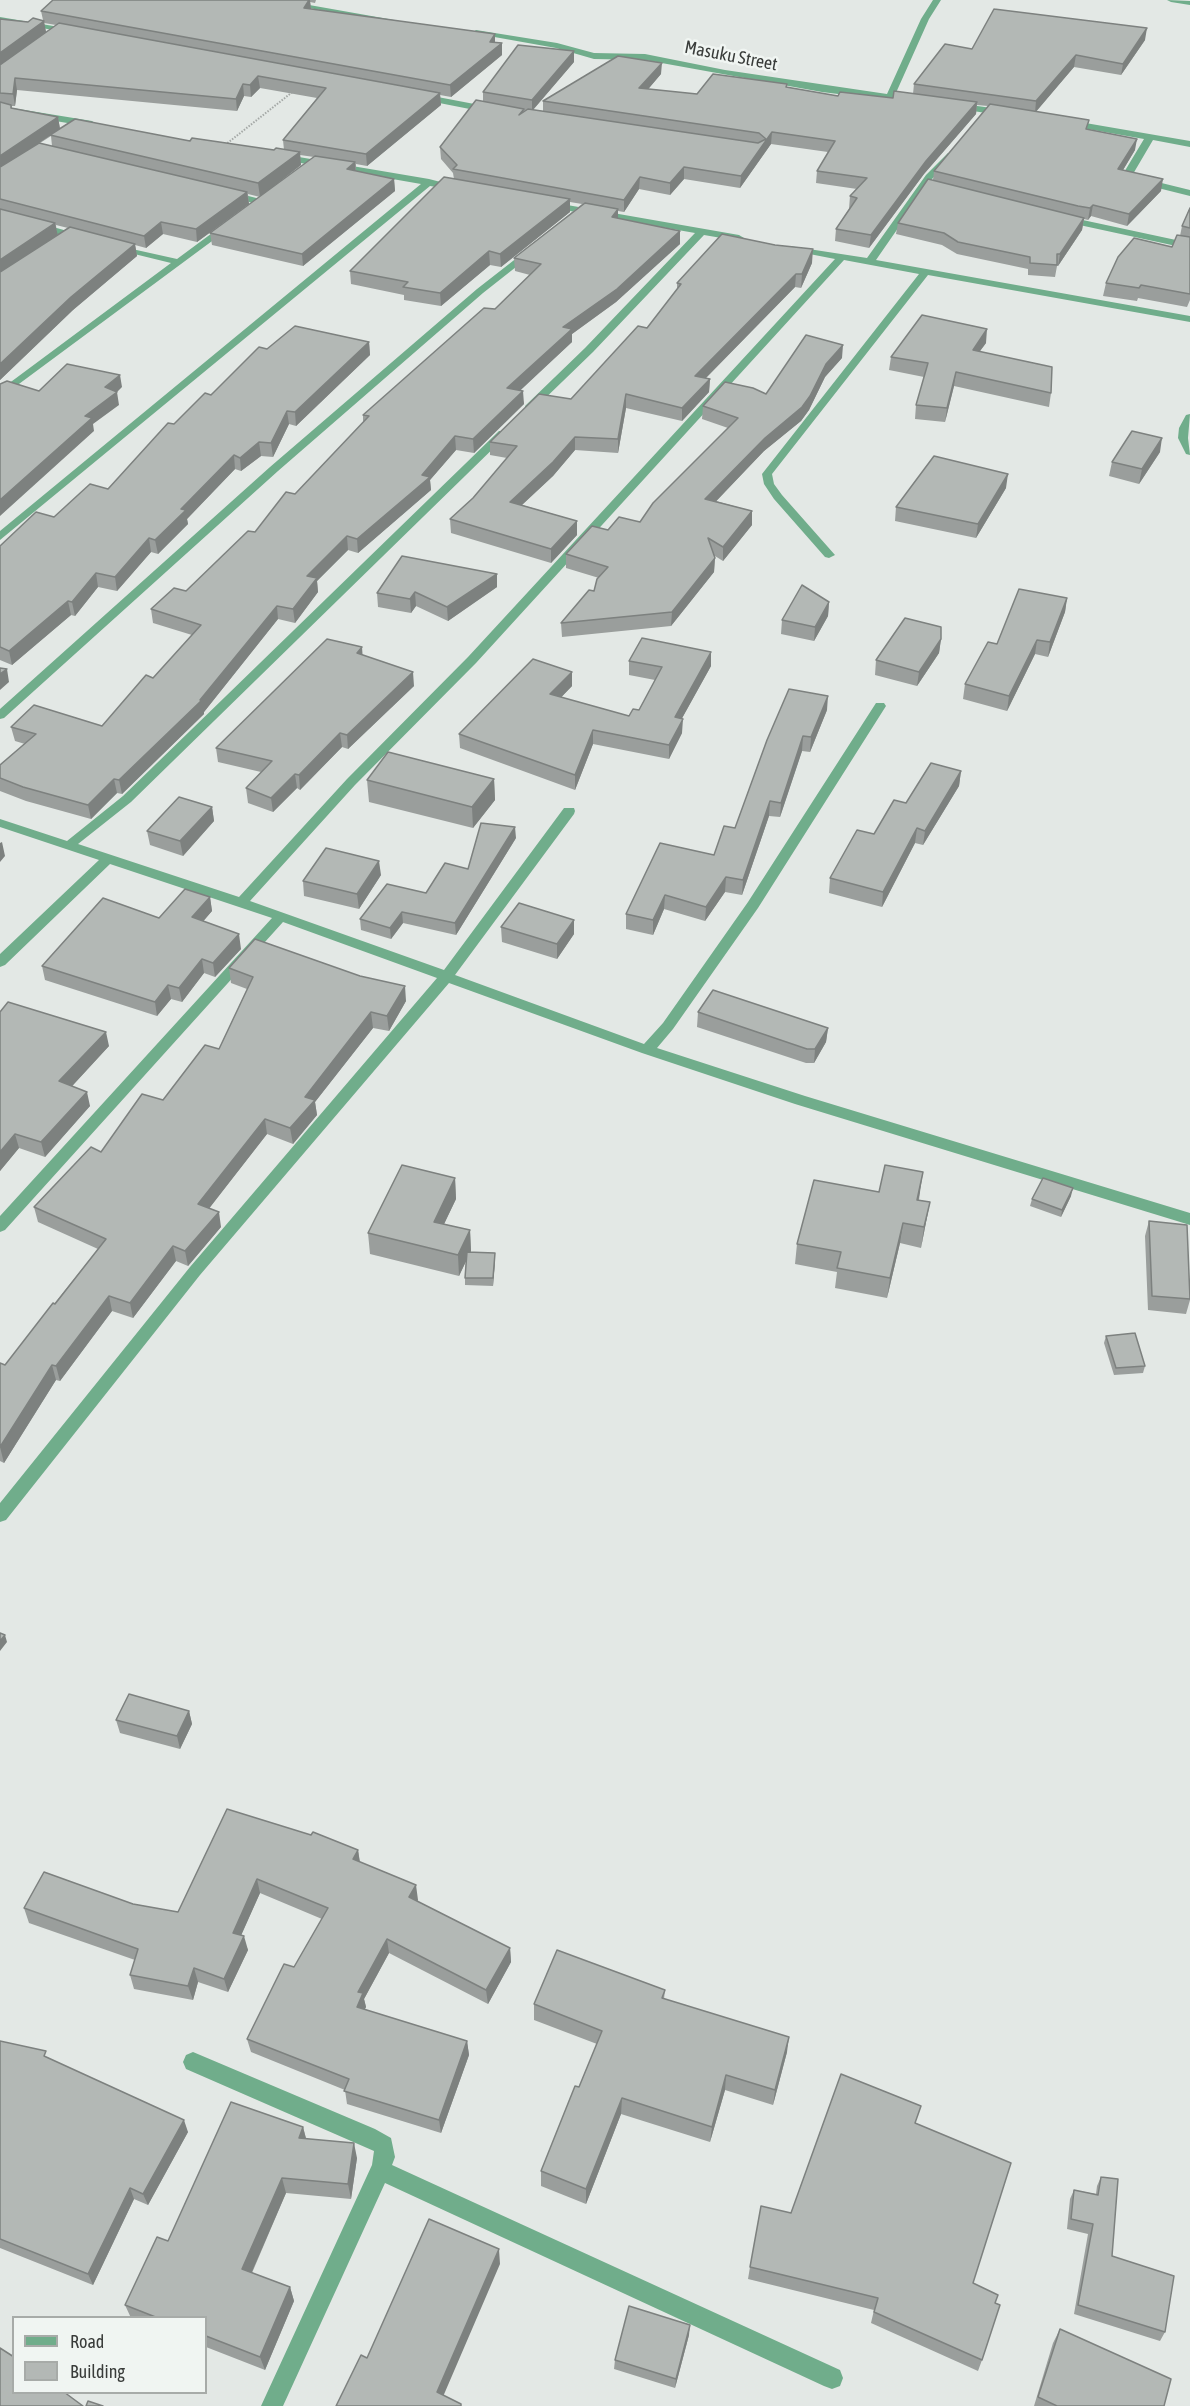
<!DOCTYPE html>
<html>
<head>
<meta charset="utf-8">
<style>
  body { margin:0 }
  #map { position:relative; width:1190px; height:2406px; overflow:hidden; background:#e3e8e5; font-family:"Asap Condensed",sans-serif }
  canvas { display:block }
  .legend { position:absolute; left:12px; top:2316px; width:195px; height:78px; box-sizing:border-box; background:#f0f5f2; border:2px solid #a7aba8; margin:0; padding:8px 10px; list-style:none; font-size:18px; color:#393c3a }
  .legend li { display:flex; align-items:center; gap:12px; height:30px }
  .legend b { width:30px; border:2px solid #a7aba8 }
</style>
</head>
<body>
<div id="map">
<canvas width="1190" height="2406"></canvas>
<ul class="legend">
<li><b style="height:8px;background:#70ad8b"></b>Road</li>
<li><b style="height:16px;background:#b3b8b5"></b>Building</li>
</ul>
</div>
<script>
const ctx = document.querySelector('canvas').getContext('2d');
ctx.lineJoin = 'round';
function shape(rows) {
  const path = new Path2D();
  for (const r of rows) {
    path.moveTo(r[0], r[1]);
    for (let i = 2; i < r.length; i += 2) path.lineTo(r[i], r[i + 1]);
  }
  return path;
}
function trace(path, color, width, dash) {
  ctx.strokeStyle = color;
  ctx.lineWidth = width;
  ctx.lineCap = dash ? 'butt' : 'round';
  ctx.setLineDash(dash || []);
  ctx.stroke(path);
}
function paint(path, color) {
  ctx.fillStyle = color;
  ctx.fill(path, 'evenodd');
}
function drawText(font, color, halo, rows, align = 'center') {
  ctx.font = font + ' "Asap Condensed",sans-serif';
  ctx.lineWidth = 5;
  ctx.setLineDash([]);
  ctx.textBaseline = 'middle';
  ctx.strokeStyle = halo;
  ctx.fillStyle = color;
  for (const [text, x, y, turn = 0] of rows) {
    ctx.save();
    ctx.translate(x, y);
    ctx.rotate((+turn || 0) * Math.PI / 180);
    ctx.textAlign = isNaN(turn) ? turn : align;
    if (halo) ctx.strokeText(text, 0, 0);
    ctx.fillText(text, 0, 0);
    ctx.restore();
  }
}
const path = shape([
  [225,145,295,90]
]);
const street = shape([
  [262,0,281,0,394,20,390,22,262,0],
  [933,0,941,0,929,19,895,95,914,98,914,102,911,103,822,92,645,60,594,59,556,48,472,33,476,30,557,43,594,53,645,54,725,70,887,94,921,19,933,0],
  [1167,0,1190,1,1190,5,1171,2,1167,0],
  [0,17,71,29,75,31,71,33,0,21,0,17],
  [422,94,490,107,494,110,490,113,419,99,419,95,422,94],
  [956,103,1006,110,1010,113,1006,116,953,108,953,104,956,103],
  [0,106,92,121,96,124,92,127,0,112,0,106],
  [1068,120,1190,141,1190,147,1153,140,1133,174,1133,176,1190,190,1190,196,1126,180,1123,174,1144,139,1065,125,1064,123,1068,120],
  [948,153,953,156,932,179,876,260,1190,316,1190,322,928,275,772,474,774,484,782,495,835,555,829,558,825,557,774,499,764,484,762,474,919,274,844,260,476,663,355,785,250,901,444,970,564,808,574,808,575,811,574,814,455,975,644,1044,663,1023,748,902,876,703,884,703,886,706,758,908,673,1029,657,1048,805,1096,1190,1213,1190,1225,795,1104,642,1053,449,983,200,1275,6,1520,0,1522,0,1503,190,1267,437,978,283,922,5,1230,0,1232,0,1216,272,918,110,864,5,965,0,967,0,954,99,860,0,827,0,819,67,841,123,796,499,431,507,431,507,435,131,802,78,844,239,897,347,779,468,657,835,259,789,250,789,246,867,258,926,175,948,153],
  [281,154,429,179,460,187,455,190,430,186,0,540,0,531,421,184,278,159,276,157,281,154],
  [229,191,264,200,266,202,261,205,226,196,224,194,229,191],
  [550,202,739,235,744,238,739,241,704,235,593,352,533,410,529,411,525,410,525,406,585,348,695,233,547,207,547,203,550,202],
  [0,212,85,236,87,238,82,241,0,218,0,212],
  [1064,216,1190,243,1190,249,1061,221,1059,219,1064,216],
  [223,225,231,227,0,398,0,390,171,263,114,249,114,245,177,259,223,225],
  [527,250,535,252,483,293,278,471,4,718,0,719,0,709,270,467,477,289,527,250],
  [1190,414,1188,438,1190,455,1186,454,1178,438,1179,428,1186,415,1190,414],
  [193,2052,375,2129,391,2138,395,2157,392,2165,840,2370,843,2378,840,2386,832,2389,824,2386,385,2183,283,2406,261,2406,372,2165,374,2151,186,2069,183,2062,186,2055,193,2052]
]);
const wall = shape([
  [53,0,316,0,315,3,310,2,311,9,495,34,495,42,502,43,502,55,451,97,440,95,441,105,367,166,356,164,356,171,394,179,395,191,303,266,212,245,210,233,314,157,300,155,301,165,260,197,248,194,249,204,197,242,163,234,146,248,135,245,137,256,73,310,0,380,0,19,28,22,43,20,41,11],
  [44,23,56,25,46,32],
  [260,88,317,98,283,140,284,150,274,150,190,141,60,129,58,117,12,108,12,106,15,106,17,90,237,111,244,96,251,97],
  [51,136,52,146,37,145],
  [56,225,68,228,57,235],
  [1145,40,1121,75,1074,67,1036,111,1088,130,1135,150,1123,170,1161,191,1127,226,1091,216,1088,220,1084,219,1082,230,1058,266,1057,266,1055,277,1028,275,1028,269,957,254,942,245,896,234,898,223,933,180,934,171,988,106,977,105,976,114,924,174,869,248,835,241,836,229,849,209,850,196,857,189,816,183,817,171,828,152,771,144,740,188,684,179,670,195,639,189,624,212,618,211,618,218,680,244,616,302,572,334,572,342,520,390,524,404,474,453,456,450,430,480,431,490,358,553,348,550,317,581,318,592,295,623,278,619,204,712,204,714,122,794,117,793,91,819,26,801,0,791,0,765,25,744,15,741,11,727,102,726,153,678,192,635,153,623,151,609,186,591,255,532,295,494,363,423,363,415,495,309,530,275,515,271,514,258,582,204,570,202,570,212,501,267,490,265,441,306,404,300,404,295,351,284,350,271,454,179,453,173,441,159,440,147,483,102,483,92,574,62,533,110,543,111,543,101,661,74,648,89,697,94,787,84,787,87,838,96,893,98,913,94,914,84,972,49],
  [1190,207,1190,300,1187,307,1138,298,1137,301,1103,296,1106,283,1172,247,1180,236,1182,226],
  [812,263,801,288,795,287,706,378,710,379,709,392,682,421,626,408,618,453,575,450,553,476,522,505,577,521,577,535,551,563,451,533,450,519,473,498,507,458,490,455,490,442,571,399,647,328,677,289,677,283],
  [369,342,370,355,296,426,289,424,273,457,261,456,241,471,235,469,187,519,188,524,158,554,151,552,117,591,98,587,75,616,71,615,12,665,0,660,0,546,108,489,174,424,267,349],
  [986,343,980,351,1051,393,1049,407,954,386,945,422,915,419,916,405,924,377,889,370,891,357],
  [842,358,825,377,809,410,801,421,764,451,716,501,752,511,752,525,723,561,715,556,714,572,671,626,562,637,561,623,594,591,599,578,566,568,566,554,608,530,640,522,728,428,702,419,703,406,766,394],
  [1160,452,1139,484,1109,476,1112,462],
  [1006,488,976,538,895,521,896,507],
  [497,574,497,587,448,621,416,606,411,613,378,607,377,593],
  [1067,598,1065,612,1048,657,1035,654,1007,711,963,699,965,684,997,644],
  [829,602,828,616,814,641,781,634,782,620],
  [941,639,939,653,917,686,875,675,876,660],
  [363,655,414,686,348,749,342,747,300,790,297,788,273,812,248,803,246,788,261,772,218,762,216,748],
  [629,661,711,666,682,718,682,733,669,759,593,744,575,790,460,748,459,734,572,672,572,686,561,697,629,716,639,710,655,680,629,675],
  [827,710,810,752,802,751,780,817,769,816,742,895,725,892,705,921,664,909,653,935,626,929,626,914,714,855,735,828,767,740],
  [961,771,959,786,923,845,915,843,882,907,829,893,830,878,906,803],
  [494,779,495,800,473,828,369,802,367,780],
  [212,807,214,821,183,856,150,845,147,831],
  [516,838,456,935,403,923,391,939,361,930,360,919,426,893,468,869],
  [381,875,359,909,304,896,303,881],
  [210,897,212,911,203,921,241,949,215,977,204,973,182,1002,171,999,157,1016,45,980,42,966],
  [501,927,574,934,557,959,502,942],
  [229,968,406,1001,389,1031,373,1028,315,1102,317,1115,293,1144,267,1134,209,1208,221,1227,188,1266,176,1261,133,1318,112,1311,60,1381,56,1380,4,1463,0,1461,0,1363,5,1365,98,1249,38,1222,34,1207,163,1100,219,1049,247,989,231,983],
  [0,1012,109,1046,72,1086,90,1106,45,1157,19,1148,0,1171],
  [698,1012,828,1028,826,1042,814,1063,806,1063,697,1027],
  [455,1178,456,1199,444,1224,470,1230,471,1252,495,1253,495,1260,493,1286,465,1285,465,1278,466,1261,459,1276,370,1254,368,1233],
  [879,1192,920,1192,919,1200,930,1202,921,1248,900,1243,887,1298,835,1288,837,1272,795,1264,797,1244],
  [1071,1196,1061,1217,1030,1206,1032,1199],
  [1149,1221,1190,1293,1190,1300,1186,1314,1148,1310,1145,1236],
  [1106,1336,1145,1366,1143,1373,1114,1375,1104,1343],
  [189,1711,192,1724,180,1749,120,1733,116,1720],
  [227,1809,358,1850,360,1862,418,1900,417,1901,510,1948,511,1962,488,2004,389,1953,364,1999,366,2007,364,2010,467,2041,469,2055,441,2133,347,2104,345,2090,251,2052,247,2039,294,1967,322,1919,260,1893,241,1935,248,1950,228,1992,198,1982,193,2000,134,1989,130,1975,135,1960,29,1923,24,1908,133,1904,178,1912],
  [665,1990,664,1999,787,2052,773,2105,725,2090,710,2142,621,2114,586,2204,541,2186,541,2171,579,2087,597,2044,534,2020,534,2004],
  [0,2041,49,2058,188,2132,148,2205,134,2199,93,2285,0,2248],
  [916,2123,973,2283,995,2303,982,2360,978,2371,871,2323,874,2310,748,2279,750,2267,791,2213],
  [303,2127,306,2138,357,2158,351,2199,286,2193,252,2273,290,2287,294,2301,265,2370,206,2347,206,2318,131,2318,125,2305,168,2241],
  [1101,2177,1112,2256,1165,2332,1160,2341,1074,2314,1088,2234,1067,2229,1070,2199,1074,2190,1096,2194,1097,2186],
  [1060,2329,1164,2406,1034,2406,1053,2343],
  [689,2335,675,2388,614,2369,615,2360]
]);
const shadedWall = shape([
  [309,0,310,0,311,10,304,8],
  [44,21,46,32,0,66,0,53],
  [1147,28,1145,40,1121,75,1123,64],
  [495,34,495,46,502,43,502,55,451,97,450,85,490,42],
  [574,51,574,62,532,111,532,100],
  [1076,55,1074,67,1035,113,1036,101],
  [662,63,661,74,639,100,639,88],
  [258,76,260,88,251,97,250,85],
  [15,78,17,90,15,106,13,94],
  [243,84,244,96,237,111,236,99],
  [440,93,441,105,367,166,366,154],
  [977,102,976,114,924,174,869,248,871,235,926,161],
  [58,117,60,129,0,169,0,156],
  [772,132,771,144,740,188,741,176],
  [1137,139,1135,150,1117,180,1118,169],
  [300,152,301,165,260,197,258,183],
  [355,162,356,175,347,169],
  [684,167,684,179,670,195,670,183],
  [640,177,639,189,624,212,624,200],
  [394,179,395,191,303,266,302,254],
  [1163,179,1161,191,1127,226,1129,214],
  [247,192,249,204,197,242,196,229],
  [570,199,570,212,501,267,500,254],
  [1093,205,1091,216,1088,220,1090,208],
  [618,209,618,221,612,217],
  [1084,218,1082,230,1058,266,1060,254],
  [161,222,163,234,146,248,144,236],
  [55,223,58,236,0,274,0,260],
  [680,231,680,244,616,302,572,334,572,342,508,402,507,388,563,327],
  [135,244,137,256,73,310,0,380,0,364,71,297],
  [813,249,812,263,801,288,802,274],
  [489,251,490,265,441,306,440,293],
  [796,274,795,287,695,389,695,376],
  [987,329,986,343,971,363,973,350],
  [369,342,370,355,296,426,295,412],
  [843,345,842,358,825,377,809,410,801,421,764,451,705,513,705,499],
  [956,372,954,386,945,422,947,408],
  [120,375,122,387,117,392,119,405,93,424,94,431,0,516,0,500,85,416,105,387],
  [710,379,709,392,682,421,682,408],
  [523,391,524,404,474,453,473,439],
  [626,394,626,408,618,453,618,439],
  [287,411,289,424,273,457,271,443],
  [455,436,456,450,430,480,431,490,358,553,357,539,422,475],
  [575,437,575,450,553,476,510,516,510,502],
  [1162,438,1160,452,1139,484,1142,469],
  [259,442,261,456,241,471,240,458],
  [234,455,235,469,187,519,188,524,158,554,155,540,181,509],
  [1008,474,1006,488,976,538,978,524],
  [752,511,752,525,723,561,723,547],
  [577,521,577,535,551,563,551,549],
  [347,536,348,550,317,581,318,592,295,623,293,609,307,576],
  [149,538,151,552,117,591,115,577],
  [715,558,714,572,671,626,672,612],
  [96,573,98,587,75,616,72,602],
  [497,574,497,587,448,621,447,607],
  [415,592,416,606,411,613,410,599],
  [1067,598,1065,612,1048,657,1050,642],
  [68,601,71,615,12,665,9,651],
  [829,602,828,616,814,641,815,627],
  [277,606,278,619,204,712,204,714,122,794,119,780,200,700],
  [941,639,939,653,917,686,919,672],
  [1037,640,1035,654,1007,711,1009,696],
  [362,647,363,661,357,653],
  [711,652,711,666,675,731,675,717],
  [7,669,9,682,0,690,0,674],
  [413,672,414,686,348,749,347,735],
  [572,672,572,686,551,708,550,694],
  [828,696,827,710,810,752,811,737],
  [683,719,682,733,669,759,669,745],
  [593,730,593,744,575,790,575,775],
  [340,733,342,747,300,790,299,775],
  [803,736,802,751,780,817,781,803],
  [961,771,959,786,923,845,925,831],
  [295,774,297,788,273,812,271,798],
  [114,779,117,793,91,819,88,805],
  [494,779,495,800,473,828,472,807],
  [770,801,769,816,742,895,743,880],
  [212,807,214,821,183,856,180,841],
  [515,827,516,838,456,935,455,923],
  [917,828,915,843,882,907,883,892],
  [2,842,5,856,0,862,0,843],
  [379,861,381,875,359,909,357,894],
  [726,877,725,892,705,921,706,907],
  [665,895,664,909,653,935,653,920],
  [210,897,212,911,195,931,192,917],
  [402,912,403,923,391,939,390,928],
  [574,920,574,934,557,959,557,944],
  [239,934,241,949,215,977,213,963],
  [202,959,204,973,182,1002,179,988],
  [168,985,171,999,157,1016,155,1002],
  [405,986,406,1001,389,1031,387,1016],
  [371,1012,373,1028,315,1102,317,1115,293,1144,290,1128,305,1097],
  [828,1028,826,1042,814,1063,815,1049],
  [106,1032,109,1046,63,1096,59,1081],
  [87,1092,90,1106,45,1157,41,1142],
  [265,1119,267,1134,201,1219,198,1204],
  [15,1134,19,1148,0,1171,0,1152],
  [923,1172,920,1192,914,1220,917,1200],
  [455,1178,456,1199,435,1243,434,1222],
  [1073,1188,1071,1196,1061,1217,1062,1210],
  [930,1202,926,1222,921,1248,924,1227],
  [219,1212,221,1227,188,1266,185,1251],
  [903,1223,900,1243,887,1298,890,1278],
  [470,1230,471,1251,459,1276,458,1255],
  [173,1246,176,1261,133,1318,130,1303],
  [495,1253,495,1260,493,1286,493,1278],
  [109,1296,112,1311,60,1381,56,1366],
  [52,1365,56,1380,4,1463,0,1447],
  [5,1635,7,1642,0,1651,0,1641],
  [189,1711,192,1724,180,1749,177,1736],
  [358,1850,360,1864,353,1859],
  [257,1879,260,1893,236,1947,233,1933],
  [416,1885,418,1900,411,1912,409,1897],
  [244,1936,248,1950,228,1992,224,1979],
  [387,1939,389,1953,364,1999,366,2007,359,2021,357,2007,358,1992],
  [510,1948,511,1962,488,2004,486,1990],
  [194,1968,198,1982,193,2000,188,1986],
  [789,2037,787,2052,773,2105,775,2090],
  [467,2041,469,2055,441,2133,439,2120],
  [726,2075,725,2090,710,2142,712,2127],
  [622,2098,621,2114,586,2204,586,2189],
  [184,2120,188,2132,148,2205,143,2194],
  [303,2127,307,2143,299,2138],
  [354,2143,357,2158,351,2199,348,2184],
  [282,2178,286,2193,247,2283,242,2269],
  [130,2188,134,2199,93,2285,88,2274],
  [499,2249,500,2264,439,2406,437,2392],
  [290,2287,294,2301,265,2370,260,2357],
  [690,2325,689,2335,675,2388,676,2379]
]);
const building = shape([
  [53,0,309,0,304,8,495,34,490,42,502,43,450,85,41,11,53,0],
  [994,9,1147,28,1123,64,1076,55,1036,101,914,84,945,44,972,49,994,9],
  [33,18,44,21,0,53,0,19,28,22,33,18],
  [59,23,440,93,366,154,283,140,326,88,258,76,250,85,243,84,236,99,15,78,13,94,0,93,0,65,59,23],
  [518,45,574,51,532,100,483,92,518,45],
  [618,56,662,63,639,88,697,94,713,74,787,84,786,87,838,96,840,92,893,98,894,91,977,102,926,161,871,235,836,229,857,198,850,196,867,178,817,171,835,141,772,132,741,176,684,167,670,183,640,177,624,200,453,169,457,165,440,147,476,100,524,109,519,115,528,109,758,143,766,139,759,133,543,101,618,56],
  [0,102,11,105,11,108,58,117,0,156,0,102],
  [990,104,1089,120,1086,129,1137,139,1118,169,1163,179,1129,214,1093,205,1090,208,1078,206,934,171,990,104],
  [75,119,190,141,192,138,274,150,276,148,300,152,258,183,50,135,75,119],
  [39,143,247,192,196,229,161,222,144,236,0,199,0,167,39,143],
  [315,156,355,162,347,169,394,179,302,254,210,233,315,156],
  [444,177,570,199,500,254,489,251,440,293,403,287,408,282,350,271,444,177],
  [928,179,1084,218,1060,254,1057,254,1057,265,1030,263,1030,257,958,242,944,233,898,223,928,179],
  [585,203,618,209,612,217,680,231,617,289,563,327,572,329,507,388,523,391,473,439,455,436,422,475,430,477,357,539,347,536,307,576,317,578,293,609,277,606,200,700,202,700,119,780,114,779,88,805,23,787,0,778,0,765,36,734,11,727,34,705,102,726,146,675,153,678,201,625,151,609,174,588,186,591,248,531,255,532,286,492,295,494,369,416,363,415,484,308,495,309,541,264,514,258,585,203],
  [1190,208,1190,228,1182,226,1190,208],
  [0,209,55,223,0,260,0,209],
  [70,227,135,244,71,297,0,364,0,272,70,227],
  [722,234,775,245,813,249,802,274,796,274,695,376,710,379,682,408,626,394,618,439,575,437,553,462,510,502,577,521,551,549,450,519,473,498,517,446,490,442,539,394,571,399,638,326,647,328,681,284,677,283,722,234],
  [1177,235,1190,237,1190,294,1141,285,1139,288,1106,283,1118,257,1134,238,1172,247,1177,235],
  [922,315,987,329,973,350,1052,367,1051,393,956,372,947,408,916,405,928,363,891,357,922,315],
  [295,326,369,342,295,412,287,411,271,443,259,442,240,458,234,455,181,509,186,510,155,540,149,538,115,577,96,573,72,602,68,601,9,651,0,647,0,546,36,512,54,517,90,484,108,489,168,423,174,424,205,393,211,395,259,347,267,349,295,326],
  [806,335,843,345,826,364,810,396,802,407,765,438,705,499,752,511,723,547,708,538,715,558,672,612,561,623,589,590,594,591,597,579,608,567,566,554,592,526,608,530,619,517,640,522,653,503,738,418,703,406,725,382,753,388,766,394,806,335],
  [67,364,120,375,105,387,117,392,85,416,92,418,0,500,0,384,7,381,39,391,67,364],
  [1132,431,1162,438,1142,469,1112,462,1132,431],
  [934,456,1008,474,978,524,896,507,934,456],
  [402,556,497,574,447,607,415,592,410,599,377,593,402,556],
  [802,585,829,602,815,627,782,620,802,585],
  [1019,589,1067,598,1050,642,1037,640,1009,696,965,684,988,642,997,644,1019,589],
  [905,618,941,627,941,639,919,672,876,660,905,618],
  [642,638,711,652,675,717,683,719,669,745,593,730,575,775,459,734,533,659,572,672,550,694,629,716,633,709,639,710,662,667,629,661,642,638],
  [327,639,362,647,357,653,413,672,347,735,340,733,299,775,295,774,271,798,246,788,272,761,216,748,327,639],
  [0,668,7,669,0,674,0,668],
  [789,689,828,696,811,737,803,736,781,803,770,801,743,880,726,877,706,907,665,895,653,920,626,914,660,843,714,855,724,826,735,828,767,740,789,689],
  [388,752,494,779,472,807,367,780,388,752],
  [931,763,961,771,925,831,917,828,883,892,830,878,857,830,874,834,894,800,906,803,931,763],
  [179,797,212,807,180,841,147,831,179,797],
  [481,823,515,827,455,923,402,912,390,928,360,919,387,884,426,893,445,863,468,869,481,823],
  [326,848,379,861,357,894,303,881,326,848],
  [185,889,210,897,192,917,239,934,213,963,202,959,179,988,168,985,155,1002,42,966,103,898,159,918,185,889],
  [519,903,574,920,557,944,501,927,519,903],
  [255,939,360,976,405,986,387,1016,371,1012,305,1097,315,1100,290,1128,265,1119,198,1204,219,1212,185,1251,173,1246,130,1303,109,1296,56,1366,52,1365,0,1447,0,1363,5,1365,53,1303,55,1304,106,1239,34,1207,91,1147,101,1152,142,1094,163,1100,205,1045,219,1049,253,977,229,968,255,939],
  [713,990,828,1028,815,1049,807,1049,698,1012,713,990],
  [8,1002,106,1032,59,1081,87,1092,41,1142,15,1134,0,1152,0,1012,8,1002],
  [402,1165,455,1178,434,1222,470,1230,458,1255,368,1233,402,1165],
  [885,1165,923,1172,917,1200,930,1202,924,1227,903,1223,890,1278,837,1268,841,1252,797,1244,814,1180,879,1192,885,1165],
  [1043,1178,1073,1188,1062,1210,1032,1199,1043,1178],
  [1149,1221,1187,1225,1190,1299,1152,1296,1149,1221],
  [467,1252,495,1253,493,1278,465,1278,467,1252],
  [1135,1333,1145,1366,1116,1368,1106,1336,1135,1333],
  [0,1633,5,1635,0,1641,0,1633],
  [129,1694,189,1711,177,1736,116,1720,129,1694],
  [227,1809,311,1835,313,1832,358,1850,353,1859,416,1885,409,1897,510,1948,486,1990,387,1939,358,1992,363,1993,357,2007,467,2041,439,2120,344,2091,349,2079,247,2039,284,1964,294,1967,328,1908,257,1879,233,1933,244,1936,224,1979,194,1968,188,1986,130,1975,138,1949,24,1908,44,1872,133,1904,178,1912,227,1809],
  [557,1950,665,1990,662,1998,789,2037,775,2090,726,2075,712,2127,622,2098,586,2189,541,2171,575,2086,579,2087,602,2031,534,2004,557,1950],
  [0,2041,46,2051,44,2056,184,2120,143,2194,130,2188,88,2274,0,2239,0,2041],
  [841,2074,921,2106,915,2123,1011,2163,973,2283,998,2295,995,2303,1000,2305,982,2360,874,2312,878,2298,750,2267,761,2206,791,2213,841,2074],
  [231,2102,303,2127,299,2138,354,2143,348,2184,282,2178,242,2269,290,2287,260,2357,206,2336,206,2318,158,2318,125,2305,157,2237,168,2241,231,2102],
  [1101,2177,1118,2179,1112,2256,1174,2276,1165,2332,1078,2305,1093,2224,1071,2219,1074,2190,1098,2195,1101,2177],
  [429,2219,499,2249,437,2392,461,2404,461,2406,336,2406,361,2355,367,2358,429,2219],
  [629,2306,690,2325,676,2379,615,2360,629,2306],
  [1060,2329,1171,2379,1164,2406,1057,2406,1038,2397,1060,2329],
  [0,2348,14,2357,14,2392,64,2392,83,2406,0,2406,0,2348],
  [88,2401,103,2406,86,2406,88,2401]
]);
const farStreetnames = [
  ["Masuku Street",731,56,11]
];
trace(path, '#a4a8a6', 2, [1.5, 1.5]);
paint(street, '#70ad8b');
paint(wall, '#9a9e9c');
paint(shadedWall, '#7d817f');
paint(building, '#b3b8b5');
trace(building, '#7d817f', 1.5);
drawText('18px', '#393c3a', '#f0f5f2', farStreetnames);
</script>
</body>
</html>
